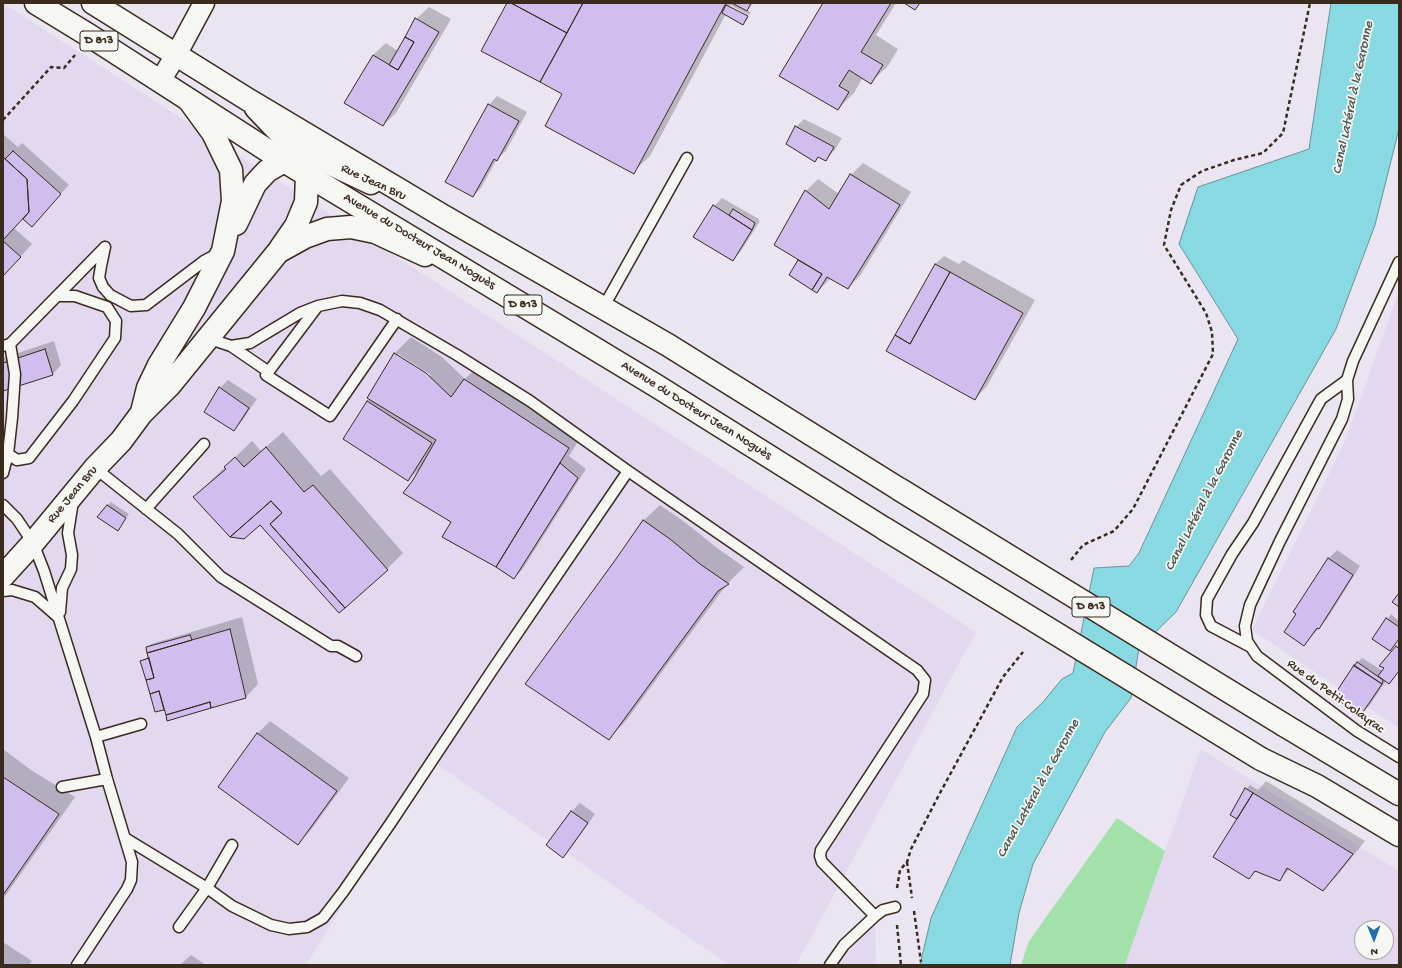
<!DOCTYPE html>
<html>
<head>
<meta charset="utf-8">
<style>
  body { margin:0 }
  #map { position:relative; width:1402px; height:968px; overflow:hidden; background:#eae5f1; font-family:"Gochi Hand",sans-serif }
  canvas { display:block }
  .frame { position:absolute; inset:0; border:4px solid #3b2a1e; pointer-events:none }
  .north { position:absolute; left:1354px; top:920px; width:40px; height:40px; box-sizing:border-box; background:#f6f6f2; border:1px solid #aba49d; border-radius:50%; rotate:179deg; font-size:11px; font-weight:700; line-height:16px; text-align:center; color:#3b2a1e }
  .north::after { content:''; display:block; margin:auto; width:14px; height:18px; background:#1f6fb2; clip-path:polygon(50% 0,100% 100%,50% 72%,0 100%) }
</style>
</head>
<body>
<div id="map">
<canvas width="1402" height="968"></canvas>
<div class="frame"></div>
<div class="north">N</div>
</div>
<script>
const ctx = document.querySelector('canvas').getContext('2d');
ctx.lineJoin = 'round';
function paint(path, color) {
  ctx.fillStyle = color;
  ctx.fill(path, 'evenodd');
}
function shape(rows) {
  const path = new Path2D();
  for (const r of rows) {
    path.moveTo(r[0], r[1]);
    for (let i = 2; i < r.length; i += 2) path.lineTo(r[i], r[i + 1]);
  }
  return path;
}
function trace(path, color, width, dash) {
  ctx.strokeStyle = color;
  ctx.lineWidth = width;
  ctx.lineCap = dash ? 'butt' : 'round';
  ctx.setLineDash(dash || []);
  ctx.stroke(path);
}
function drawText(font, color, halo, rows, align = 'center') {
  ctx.font = font + ' "Gochi Hand",sans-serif';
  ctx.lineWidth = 3.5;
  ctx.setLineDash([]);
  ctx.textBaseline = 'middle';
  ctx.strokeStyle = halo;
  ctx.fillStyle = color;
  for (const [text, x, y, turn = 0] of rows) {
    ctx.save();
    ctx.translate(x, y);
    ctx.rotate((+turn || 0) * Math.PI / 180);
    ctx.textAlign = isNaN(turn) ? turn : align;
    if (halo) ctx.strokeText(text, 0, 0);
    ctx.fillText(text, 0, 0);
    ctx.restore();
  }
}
const built = shape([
  [3,3,451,292,976,632,796,965,729,965,432,761,306,965,3,965],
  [1399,291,1399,728,1252,630,1345,441],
  [1201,749,1399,871,1399,965,1125,965],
  [1362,928,1386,928,1386,952,1362,952],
  [875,916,876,965,839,965]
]);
const green = shape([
  [1117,818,1165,851,1125,965,1021,965,1029,941]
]);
const water = shape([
  [1331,3,1399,3,1399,129,1375,225,1336,329,1176,612,1139,648,1131,698,1105,732,1033,864,1019,913,1010,965,920,965,931,918,1017,727,1043,702,1062,679,1073,673,1094,568,1129,566,1139,553,1238,339,1179,244,1198,187,1309,149,1331,3]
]);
const shadow = shape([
  [509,3,754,3,747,10,751,12,749,15,730,5,730,8,748,17,747,20,743,24,726,14,650,156,633,172,563,94],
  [824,3,896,3,876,35,898,49,888,66,871,82,863,77,854,93,838,109],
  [429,7,451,19,396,113,383,125,373,55,386,43,398,51,416,19],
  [497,96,527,112,506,151,497,159,481,188,473,196,489,105],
  [804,119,842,138,834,151,826,159,819,156,815,160,796,127],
  [3,134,18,147,22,143,69,185,31,226,23,218,14,228,32,244,3,276],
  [863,163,911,192,860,276,848,288,831,278,817,292,790,275,800,259,806,191,818,179,839,194,851,175],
  [722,198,759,219,758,220,760,221,741,251,733,260,714,206],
  [944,256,959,264,963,260,1035,300,987,386,975,399,935,264],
  [411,337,442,357,465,379,481,363,584,432,569,456,586,469,522,570,514,578,496,566,444,537,453,521,413,481,421,467,408,480,367,401,370,399,368,398,395,353],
  [398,354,431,375,430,376,398,356],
  [54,341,61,365,53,374,3,390,3,358],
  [228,380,257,399,242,421,234,430,220,388],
  [283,432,321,476,330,469,403,553,387,569,260,523,194,497,252,441,261,451],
  [111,502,129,514,118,529,107,506],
  [660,505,686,523,717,548,744,567,727,584,625,722,609,738,617,560,643,521],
  [1337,550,1360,566,1327,619,1304,645,1298,614,1294,612,1329,558],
  [1391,614,1399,621,1399,639,1373,639],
  [242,617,258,684,246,697,164,709,142,662,146,658,149,656,147,648,151,644],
  [1399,644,1399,670,1386,681,1369,706,1361,714,1354,666,1362,658,1383,671],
  [270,721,349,778,310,831,298,844,219,787,258,733],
  [3,749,31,770,75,797,3,899],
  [1266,781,1365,841,1336,877,1323,889,1290,869,1279,879,1256,871,1249,878,1240,816,1246,789,1250,785,1258,790],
  [580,803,595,814,571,848,563,856,548,845,572,811],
  [3,942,32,961,29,965,3,965],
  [191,955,206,965,180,965]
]);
const building = shape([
  [507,3,511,3,567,33,540,82,481,51,507,3],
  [511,3,583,3,567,33,511,3],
  [583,3,726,3,634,174,545,126,562,94,540,82,583,3],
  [732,3,751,3,747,11,732,3],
  [823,3,891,3,861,52,883,65,871,84,849,70,839,86,849,92,838,110,779,76,823,3],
  [904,3,920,3,915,10,904,3],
  [726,5,748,16,743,25,722,13,726,5],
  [415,18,439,32,383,126,344,103,373,55,398,70,414,42,405,37,415,18],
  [405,37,414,42,398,70,389,65,405,37],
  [488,104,519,121,497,161,494,159,473,197,445,182,488,104],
  [795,126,834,147,826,161,818,157,815,162,786,144,795,126],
  [13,151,61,194,32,227,23,219,29,212,27,179,5,159,13,151],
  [3,157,27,179,29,212,3,240,3,157],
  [850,174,900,205,848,289,827,277,817,293,812,290,822,274,774,245,805,190,829,209,850,174],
  [713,205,752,230,733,261,693,237,713,205],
  [733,209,755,223,752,230,729,215,733,209],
  [3,241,21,257,3,276,3,241],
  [798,260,822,274,812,290,789,275,798,260],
  [935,264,950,272,910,344,895,335,935,264],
  [950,272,1023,313,975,400,886,351,895,335,910,344,950,272],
  [45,349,53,375,3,391,3,363,45,349],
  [394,353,426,373,451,397,464,379,569,448,496,567,442,537,451,522,403,493,413,480,436,440,367,398,394,353],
  [219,387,249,408,234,431,204,412,219,387],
  [367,401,432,443,408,481,343,439,367,401],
  [266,447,304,492,313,485,388,570,345,608,270,524,282,513,271,501,230,537,193,497,226,469,224,467,235,457,244,467,266,447],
  [560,463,578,478,514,579,496,567,560,463],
  [271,501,282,513,270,524,345,608,339,613,260,525,244,539,230,537,271,501],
  [107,505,126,518,118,531,97,517,107,505],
  [643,520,670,539,700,564,729,584,718,591,609,740,525,684,616,559,643,520],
  [1328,558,1353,575,1319,629,1317,628,1304,646,1284,632,1296,614,1293,612,1328,558],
  [1399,593,1399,607,1392,602,1399,593],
  [1386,618,1399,627,1399,639,1390,651,1372,639,1386,618],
  [230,629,246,698,211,708,210,702,166,715,159,691,150,694,146,680,154,678,147,653,230,629],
  [190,635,192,640,147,653,146,647,190,635],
  [1396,646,1399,649,1399,671,1389,684,1378,676,1384,668,1379,666,1396,646],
  [149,658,154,678,146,680,140,661,149,658],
  [1357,662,1383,680,1382,684,1354,666,1357,662],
  [1354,665,1382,684,1361,715,1333,697,1354,665],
  [159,691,164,710,155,712,150,694,159,691],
  [210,702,211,708,167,721,166,715,210,702],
  [257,733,337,791,298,845,218,787,257,733],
  [3,777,59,814,3,895,3,777],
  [1245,788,1253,793,1237,819,1230,815,1245,788],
  [1253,793,1353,854,1323,891,1287,868,1280,881,1255,871,1249,879,1213,857,1253,793],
  [571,811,588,823,563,858,546,845,571,811]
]);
const path = shape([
  [3,120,51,67,64,68,75,55],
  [1071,560,1083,545,1114,531,1133,509,1213,354,1212,332,1206,313,1164,245,1171,210,1181,185,1202,171,1234,160,1263,153,1283,133,1310,3],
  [907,862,912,898],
  [897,888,900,870,907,862,911,849,940,793,1003,677,1023,652],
  [914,911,921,962],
  [897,925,901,965]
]);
const lane = shape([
  [105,247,101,266,99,278,103,287,110,295,131,306,146,305,204,261,217,254],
  [1399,262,1353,361,1347,380,1348,399,1342,419,1280,541,1250,605,1245,626,1247,641,1257,656,1357,731,1399,757],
  [317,307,266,375,330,416,397,319],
  [603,308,687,158],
  [207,338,231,346,250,343,300,313,318,306,342,301,360,303,380,310,457,355,530,401,628,471,917,670,925,680,923,694,821,850,820,856,822,862,875,916],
  [3,346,10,344,105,247],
  [231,346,269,372],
  [8,454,17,460,29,458,73,401,115,338,116,321,107,307,75,296,58,296],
  [95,468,178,534,221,577,331,646,338,646,356,656],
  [3,473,8,454,12,418,15,374,10,344],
  [3,505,17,519,33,543,44,571,96,737,107,779,132,862,131,880,127,889,77,965],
  [146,509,204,444],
  [3,591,12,590,35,597,58,617],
  [60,612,62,588,71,569,72,555,68,533,73,501],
  [1251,647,1211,626,1206,615,1207,599,1232,554,1253,523,1321,399,1347,380],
  [96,737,141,724],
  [62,787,107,779],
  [125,838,207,888,232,906,271,925,289,929,307,927,323,918,343,892,390,824,493,669,628,471],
  [179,927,207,888,232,845],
  [830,965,844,945,875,916,883,910,895,907]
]);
const street = shape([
  [160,81,176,55,204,3]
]);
const secondary = shape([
  [256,108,301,155,307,175,306,202,296,226,280,249],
  [236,224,255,184,267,171,284,161,301,155,314,156,371,183],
  [142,412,148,388,159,365,194,308,223,251,233,201,231,170,213,133,189,100],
  [3,576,33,543,95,468,121,441,141,414,169,386,278,252,305,237,327,229,351,227,375,232,425,255]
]);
const primary = shape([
  [36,3,90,36,284,161,655,385,885,529],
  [93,3,247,99,443,216,668,345,899,489],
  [1284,725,1399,794],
  [1261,759,1317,786,1399,835]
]);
const primaryBridge = shape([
  [899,489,1284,725],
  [885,529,1261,759]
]);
const shields = [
  [99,41,38],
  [523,305,38],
  [1091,607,38]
];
const shieldNames = [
  ["D 813",99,41],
  ["D 813",523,305],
  ["D 813",1091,607]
];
const streetNames = [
  ["Rue Jean Bru",373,183,25],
  ["Avenue du Docteur Jean Noguès",419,242,31],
  ["Avenue du Docteur Jean Noguès",696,411,32],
  ["Rue Jean Bru",73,495,-50],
  ["Rue du Petit Colayrac",1335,697,36]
];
const waterNames = [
  ["Canal Latéral à la Garonne",1354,98,-78],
  ["Canal Latéral à la Garonne",1205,501,-63],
  ["Canal Latéral à la Garonne",1039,789,-61]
];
paint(built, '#e2d9f0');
paint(green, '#a2e1aa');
paint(water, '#88d9e1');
trace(water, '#699393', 1);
paint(shadow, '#0003');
paint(building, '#cfbeee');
trace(building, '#3b2a1e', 1);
trace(lane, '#3b2a1e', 13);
trace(street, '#3b2a1e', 23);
trace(secondary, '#3b2a1e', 25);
trace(primary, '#3b2a1e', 25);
trace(path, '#3b2a1e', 2.5, [4, 3]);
trace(lane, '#f6f6f2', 10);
trace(street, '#f6f6f2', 20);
trace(secondary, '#f6f6f2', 22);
trace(primary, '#f6f6f2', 22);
trace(primaryBridge, '#3b2a1e', 25, []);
trace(primaryBridge, '#f6f6f2', 22);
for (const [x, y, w] of shields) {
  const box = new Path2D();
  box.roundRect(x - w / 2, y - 10, w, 20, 3);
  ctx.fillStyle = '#f6f6f2';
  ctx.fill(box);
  trace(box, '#3b2a1e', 1);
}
drawText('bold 12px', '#3b2a1e', null, shieldNames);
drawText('13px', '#3b2a1e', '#f6f6f2', streetNames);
drawText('italic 14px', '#4e564f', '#f6f6f2', waterNames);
</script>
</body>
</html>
